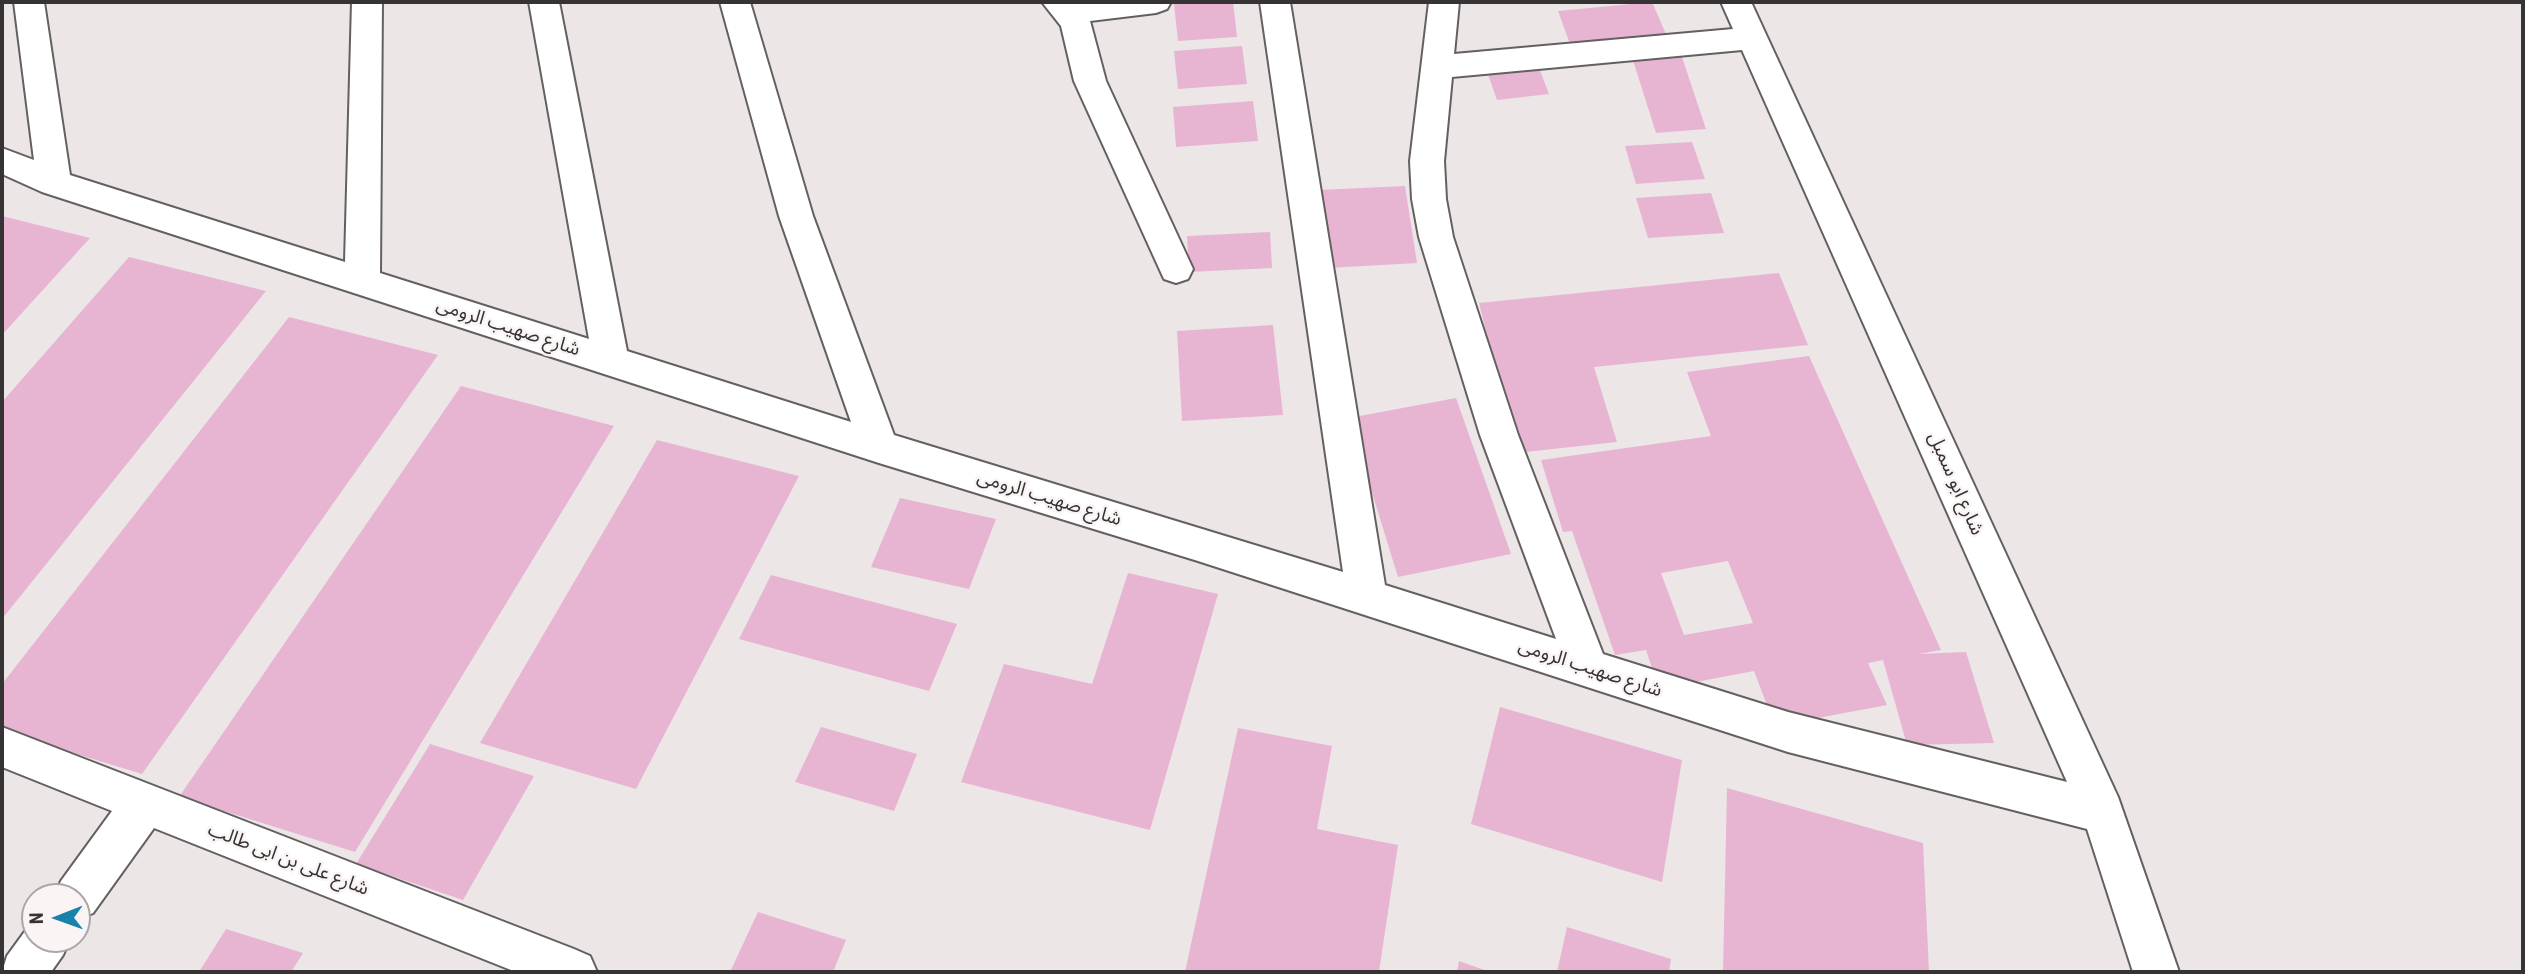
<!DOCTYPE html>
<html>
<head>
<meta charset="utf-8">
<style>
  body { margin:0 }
  #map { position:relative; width:2525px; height:974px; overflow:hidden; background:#ece6e7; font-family:"Roboto Condensed",sans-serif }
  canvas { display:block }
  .frame { position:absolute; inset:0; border:4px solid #353333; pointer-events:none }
  .north { position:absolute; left:21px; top:883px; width:70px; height:70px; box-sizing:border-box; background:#faf4f4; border:2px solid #aba7a7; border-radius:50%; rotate:269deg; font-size:19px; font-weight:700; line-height:28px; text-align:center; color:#353333 }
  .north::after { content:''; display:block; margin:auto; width:24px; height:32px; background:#1982ab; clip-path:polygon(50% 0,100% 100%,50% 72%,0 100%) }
</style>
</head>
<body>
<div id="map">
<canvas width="2525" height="974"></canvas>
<div class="frame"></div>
<div class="north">N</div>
</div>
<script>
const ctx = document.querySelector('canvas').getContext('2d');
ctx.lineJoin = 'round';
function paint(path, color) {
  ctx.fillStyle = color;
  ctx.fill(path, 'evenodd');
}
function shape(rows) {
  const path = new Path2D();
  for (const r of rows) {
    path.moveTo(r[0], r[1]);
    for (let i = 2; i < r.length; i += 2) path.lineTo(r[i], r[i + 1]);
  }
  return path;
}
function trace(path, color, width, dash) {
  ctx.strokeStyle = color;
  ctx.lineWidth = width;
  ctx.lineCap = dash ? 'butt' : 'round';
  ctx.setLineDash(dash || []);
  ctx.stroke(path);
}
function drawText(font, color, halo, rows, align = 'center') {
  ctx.font = font + ' "Roboto Condensed","Noto Sans Arabic",sans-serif';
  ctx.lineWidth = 5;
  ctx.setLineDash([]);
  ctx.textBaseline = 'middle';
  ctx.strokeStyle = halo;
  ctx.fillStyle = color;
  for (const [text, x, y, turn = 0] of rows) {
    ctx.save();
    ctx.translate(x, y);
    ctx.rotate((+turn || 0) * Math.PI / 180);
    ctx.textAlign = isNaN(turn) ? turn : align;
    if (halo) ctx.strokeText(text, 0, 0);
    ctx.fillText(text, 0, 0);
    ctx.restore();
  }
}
const building = shape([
  [1233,2,1237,37,1178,41,1174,4],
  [1652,2,1666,34,1570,44,1558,11],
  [1242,46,1247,84,1178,89,1174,51],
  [1680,51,1706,129,1656,133,1631,54],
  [1536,60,1549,94,1497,100,1485,66],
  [1253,101,1258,141,1176,147,1173,107],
  [1692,142,1705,179,1636,184,1625,146],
  [1405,186,1417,263,1327,268,1318,190],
  [1711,193,1724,233,1648,238,1636,198],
  [2,216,90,238,2,335],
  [1270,232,1272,268,1189,272,1187,236],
  [129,257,266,291,2,619,2,402],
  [1779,273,1808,345,1594,367,1617,442,1516,453,1479,303],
  [289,317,438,355,142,774,2,731,2,684],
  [1273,325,1283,415,1182,421,1177,331],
  [1809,356,1941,650,1918,654,1966,652,1994,743,1907,745,1883,660,1868,663,1887,705,1791,723,1787,710,1770,713,1754,671,1659,689,1646,650,1615,655,1572,531,1563,532,1541,460,1711,436,1687,372],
  [1728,561,1753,623,1684,635,1661,573],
  [461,386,614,426,355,852,179,797],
  [1456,398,1511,554,1398,577,1349,418],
  [657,440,799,476,636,789,480,743],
  [900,498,996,519,969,589,871,567],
  [1128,573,1218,594,1150,830,961,782,1004,664,1092,684],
  [771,575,957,624,929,691,739,639],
  [1500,707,1682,760,1662,882,1471,824],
  [821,727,917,754,894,811,795,782],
  [1238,728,1332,746,1317,829,1398,845,1379,972,1185,972],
  [430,744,534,776,463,900,356,864],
  [1727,788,1923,843,1929,972,1723,972],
  [758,912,846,940,833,972,730,972],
  [1567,927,1671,959,1669,972,1557,972],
  [226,929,303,953,291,972,199,972],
  [1459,961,1490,972,1457,972]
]);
const minor = shape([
  [14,2,44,2,70,175,345,262,352,2,382,2,380,273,589,339,529,2,559,2,627,351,851,422,779,216,720,2,750,2,813,216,894,435,1343,572,1260,2,1290,2,1385,585,1556,639,1480,435,1419,237,1412,199,1410,161,1429,2,1459,2,1454,54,1733,29,1721,2,1751,2,2118,797,2179,972,2133,972,2087,829,1788,752,1198,561,879,463,42,192,2,174,2,148,34,160,14,2],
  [1742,50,2067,782,1788,712,1603,654,1518,435,1453,237,1446,199,1444,161,1452,77,1742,50],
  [1042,2,1171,2,1167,9,1156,13,1090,21,1106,81,1193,269,1188,279,1176,283,1164,279,1074,81,1061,26,1042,2],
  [2,727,574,949,590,956,597,972,516,972,154,828,93,913,77,920,77,897,54,897,61,881,112,811,2,767,2,727],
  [35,921,35,939,70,939,63,955,51,972,2,972,7,956,31,923,35,921]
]);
const streetNames = [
  ["شارع صهيب الرومى",508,328,18],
  ["شارع ابو سمبل",1955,484,66],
  ["شارع صهيب الرومى",1049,499,17],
  ["شارع صهيب الرومى",1590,669,18],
  ["شارع على بن ابى طالب",288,860,21]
];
paint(building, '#e7b5d2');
trace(minor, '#656060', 4);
paint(minor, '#fff');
drawText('19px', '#353333', '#faf4f4', streetNames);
</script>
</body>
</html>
